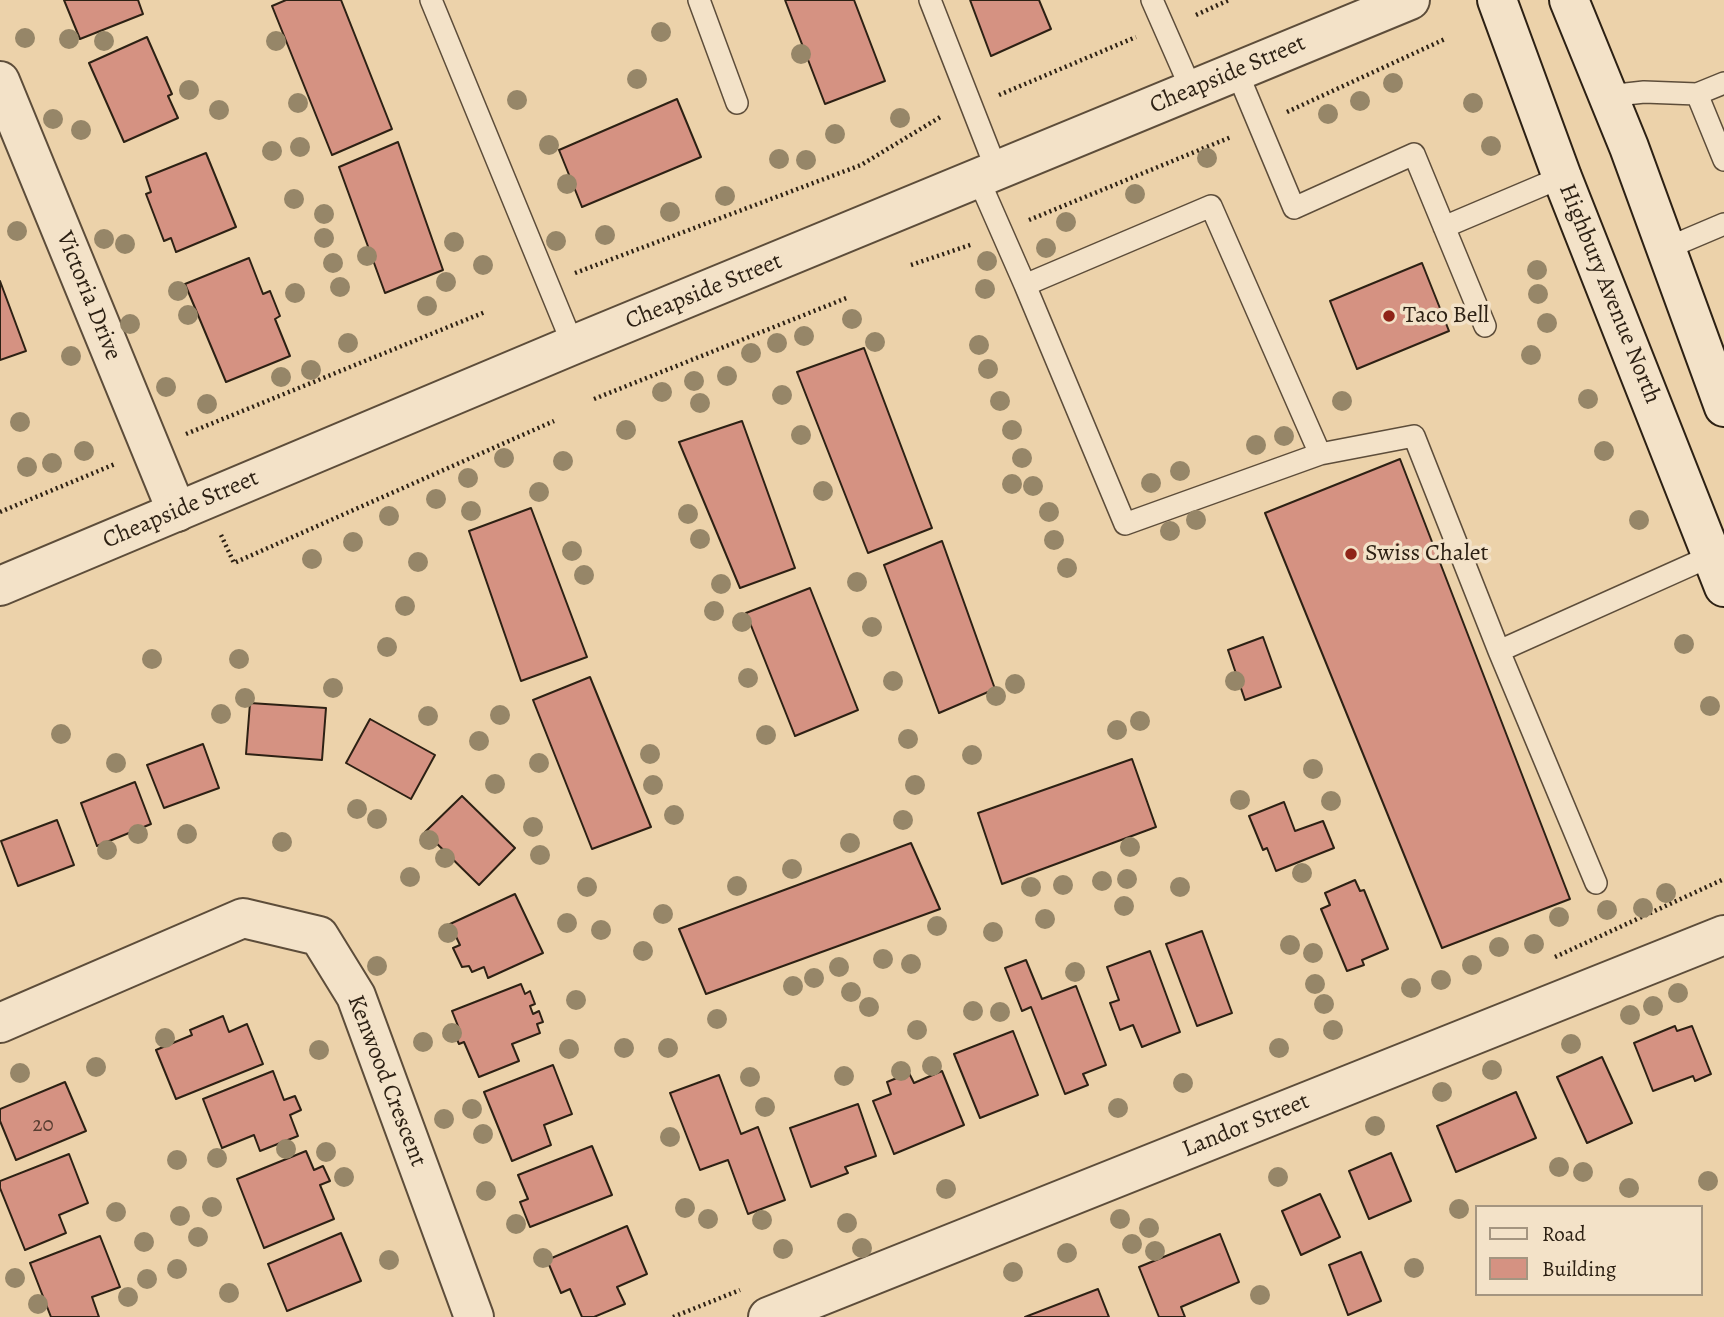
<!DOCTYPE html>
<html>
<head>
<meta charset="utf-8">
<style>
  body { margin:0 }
  #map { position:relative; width:1724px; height:1317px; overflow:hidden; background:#ecd2aa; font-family:Alegreya,serif }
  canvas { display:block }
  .legend { position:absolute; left:1475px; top:1205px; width:228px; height:91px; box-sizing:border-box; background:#f3e2c8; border:2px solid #a49580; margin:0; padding:9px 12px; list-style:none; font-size:21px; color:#2d2114 }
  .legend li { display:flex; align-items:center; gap:14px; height:35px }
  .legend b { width:35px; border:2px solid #a49580 }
</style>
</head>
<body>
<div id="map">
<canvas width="1724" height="1317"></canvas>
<ul class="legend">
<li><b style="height:9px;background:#f3e2c8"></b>Road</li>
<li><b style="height:19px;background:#d59282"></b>Building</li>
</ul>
</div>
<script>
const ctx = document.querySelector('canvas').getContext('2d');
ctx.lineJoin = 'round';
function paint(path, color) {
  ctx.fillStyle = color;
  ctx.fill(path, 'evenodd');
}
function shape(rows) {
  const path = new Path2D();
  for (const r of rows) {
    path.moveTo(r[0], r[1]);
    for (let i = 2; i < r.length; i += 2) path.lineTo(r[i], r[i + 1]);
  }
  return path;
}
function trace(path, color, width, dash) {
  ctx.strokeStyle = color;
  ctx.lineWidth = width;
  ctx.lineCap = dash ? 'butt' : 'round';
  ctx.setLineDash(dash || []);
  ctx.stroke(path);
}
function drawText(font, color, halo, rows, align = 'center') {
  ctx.font = font + ' Alegreya,serif';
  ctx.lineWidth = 7;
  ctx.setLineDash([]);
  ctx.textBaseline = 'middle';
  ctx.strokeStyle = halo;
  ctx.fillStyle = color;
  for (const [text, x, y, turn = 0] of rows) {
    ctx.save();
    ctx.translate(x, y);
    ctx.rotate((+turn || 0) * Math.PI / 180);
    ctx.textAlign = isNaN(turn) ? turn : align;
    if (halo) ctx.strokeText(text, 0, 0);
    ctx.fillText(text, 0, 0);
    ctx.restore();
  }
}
const building = shape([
  [64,0,138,0,143,14,80,39,64,0],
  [286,0,341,0,392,129,332,155,272,6,286,0],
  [785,0,854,0,885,81,825,104,785,0],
  [970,0,1039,0,1051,29,991,56,970,0],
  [147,37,172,94,168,96,178,118,124,142,89,63,147,37],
  [677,99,701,157,582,207,559,150,677,99],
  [398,142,443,270,385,293,339,167,398,142],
  [206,153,236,227,176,252,171,238,164,241,146,194,151,192,146,177,206,153],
  [249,258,263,294,270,291,280,316,275,319,290,356,226,382,185,284,249,258],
  [1422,263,1449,331,1357,369,1330,301,1422,263],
  [0,281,26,351,0,360,0,281],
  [864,348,932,528,868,553,797,372,864,348],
  [742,421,795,568,740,588,679,442,742,421],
  [1400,459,1570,899,1442,948,1265,513,1400,459],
  [531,508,587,657,521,681,469,531,531,508],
  [942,541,995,689,939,713,884,565,942,541],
  [810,588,858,710,795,736,746,613,810,588],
  [1263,637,1281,687,1245,700,1228,650,1263,637],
  [590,677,651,827,592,849,533,700,590,677],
  [250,703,326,708,322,760,246,754,250,703],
  [370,719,435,755,411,799,346,763,370,719],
  [203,744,219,788,164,808,147,765,203,744],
  [1132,759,1156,827,1002,884,978,813,1132,759],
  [135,782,151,824,97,846,81,803,135,782],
  [462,796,515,848,479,885,425,832,462,796],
  [1284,802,1295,831,1323,821,1334,848,1276,871,1267,848,1263,850,1249,816,1284,802],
  [57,820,74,865,18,886,1,841,57,820],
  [911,843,940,909,706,994,679,929,911,843],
  [1355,880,1360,891,1364,890,1388,949,1362,960,1364,965,1347,971,1321,909,1330,905,1325,893,1355,880],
  [515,894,543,953,488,978,484,967,472,972,469,966,462,967,453,948,460,945,450,924,515,894],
  [1202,931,1232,1013,1197,1026,1166,944,1202,931],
  [1150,951,1180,1032,1142,1047,1133,1025,1120,1030,1110,1003,1119,1000,1107,967,1150,951],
  [1026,960,1042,999,1076,986,1106,1065,1083,1074,1088,1085,1065,1094,1031,1007,1022,1011,1005,968,1026,960],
  [521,984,525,994,530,991,535,1004,530,1006,533,1014,539,1011,543,1022,537,1024,540,1033,512,1044,519,1061,479,1077,464,1042,459,1044,454,1033,460,1031,452,1011,521,984],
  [223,1016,229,1032,247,1024,263,1064,176,1099,156,1050,192,1035,190,1030,223,1016],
  [1675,1026,1677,1031,1692,1026,1711,1074,1695,1081,1693,1076,1653,1091,1634,1043,1675,1026],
  [1013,1031,1038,1095,980,1118,954,1054,1013,1031],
  [1602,1057,1632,1123,1587,1143,1557,1077,1602,1057],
  [553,1065,572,1114,544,1125,551,1145,512,1161,484,1092,553,1065],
  [273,1071,284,1100,295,1096,301,1110,290,1115,298,1136,260,1151,254,1135,222,1148,203,1099,273,1071],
  [942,1071,964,1125,894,1154,873,1101,891,1094,887,1082,909,1073,914,1083,942,1071],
  [719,1075,741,1134,758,1127,785,1200,748,1214,728,1160,700,1170,670,1093,719,1075],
  [65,1082,86,1131,16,1160,0,1121,0,1109,65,1082],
  [1516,1092,1536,1138,1456,1172,1437,1126,1516,1092],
  [858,1104,876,1156,845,1167,848,1173,811,1187,790,1128,858,1104],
  [592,1146,612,1195,530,1227,520,1202,528,1199,518,1175,592,1146],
  [306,1151,314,1170,323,1166,330,1181,320,1185,334,1219,264,1248,237,1179,306,1151],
  [1391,1153,1411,1201,1369,1219,1349,1171,1391,1153],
  [69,1154,88,1203,59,1215,66,1233,25,1250,0,1188,0,1181,69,1154],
  [1320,1194,1340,1237,1301,1255,1282,1211,1320,1194],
  [627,1226,647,1274,617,1287,625,1304,594,1317,582,1317,570,1289,561,1293,547,1260,627,1226],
  [341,1233,361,1281,287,1311,268,1264,341,1233],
  [1220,1234,1239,1282,1181,1307,1185,1317,1159,1317,1139,1267,1220,1234],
  [100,1236,120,1287,92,1297,99,1317,51,1317,30,1263,100,1236],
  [1361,1252,1381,1301,1348,1315,1329,1265,1361,1252],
  [1098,1289,1109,1317,1025,1317,1098,1289]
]);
const path = shape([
  [1196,15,1229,0],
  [999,95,1136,37],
  [1287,112,1445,39],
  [1029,220,1231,137],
  [911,265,973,244],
  [575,273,861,165,942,116],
  [594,399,849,297],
  [186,434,485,312],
  [0,512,115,464],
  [221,535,234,563,554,421],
  [1555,957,1724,879],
  [673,1317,740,1290]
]);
const service = shape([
  [431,0,573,345],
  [699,0,737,103],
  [930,0,997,171],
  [1152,0,1192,91],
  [1237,72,1294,208,1414,154,1485,326],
  [1697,94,1724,160],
  [1608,96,1644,92,1697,94,1724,83],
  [978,178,1025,285,1211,206,1320,454,1414,436,1499,651,1596,883],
  [1444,227,1562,177],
  [1665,249,1724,224],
  [1025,285,1125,524,1320,454],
  [1499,651,1720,552]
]);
const minor = shape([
  [0,81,177,512],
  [0,1023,243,918,319,936,356,996,474,1317],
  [768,1317,1724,935]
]);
const tertiary = shape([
  [0,586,573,345,1410,0]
]);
const secondary = shape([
  [1497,0,1562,177,1724,587],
  [1569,0,1629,147,1724,407]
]);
const trees = [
  [661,32],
  [25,38],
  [69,39],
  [104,41],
  [276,41],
  [801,54],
  [637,79],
  [1393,83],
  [189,90],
  [517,100],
  [1360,101],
  [298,103],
  [1473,103],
  [219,110],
  [1328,114],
  [900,118],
  [53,119],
  [81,130],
  [835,134],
  [549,145],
  [1491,146],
  [300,147],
  [272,151],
  [1207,158],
  [779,159],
  [806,160],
  [567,184],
  [1135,194],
  [725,196],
  [294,199],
  [670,212],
  [324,214],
  [1066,222],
  [17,231],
  [605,235],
  [324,238],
  [104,239],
  [556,241],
  [454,242],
  [125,244],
  [1046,248],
  [367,256],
  [987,261],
  [333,263],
  [483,265],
  [1537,270],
  [446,282],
  [340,287],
  [985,289],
  [178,291],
  [295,293],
  [1538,294],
  [427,306],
  [188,315],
  [852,319],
  [1547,323],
  [130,324],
  [804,336],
  [875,342],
  [348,343],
  [777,343],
  [979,345],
  [751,353],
  [1531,355],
  [71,356],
  [988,369],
  [311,370],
  [727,376],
  [281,377],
  [694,381],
  [166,387],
  [662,392],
  [782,395],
  [1588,399],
  [1000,401],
  [1342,401],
  [700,403],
  [207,404],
  [20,422],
  [626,430],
  [1012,430],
  [801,435],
  [1284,436],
  [1256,445],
  [84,451],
  [1604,451],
  [504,458],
  [1022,458],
  [563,461],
  [52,463],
  [27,467],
  [1180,471],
  [468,478],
  [1151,483],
  [1012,484],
  [1033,486],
  [823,491],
  [539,492],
  [436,499],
  [471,511],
  [1049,512],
  [688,514],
  [389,516],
  [1196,520],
  [1639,520],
  [1170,531],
  [700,539],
  [1054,540],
  [353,542],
  [572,551],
  [312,559],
  [418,562],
  [1067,568],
  [584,575],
  [857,582],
  [721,584],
  [405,606],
  [714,611],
  [742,622],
  [872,627],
  [1684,644],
  [387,647],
  [152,659],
  [239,659],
  [748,678],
  [893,681],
  [1235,681],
  [1015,684],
  [333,688],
  [996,696],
  [245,698],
  [1710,706],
  [221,714],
  [500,715],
  [428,716],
  [1140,721],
  [1117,730],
  [61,734],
  [766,735],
  [908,739],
  [479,741],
  [650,754],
  [972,755],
  [116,763],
  [539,763],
  [1313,769],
  [495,784],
  [653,785],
  [915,785],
  [1240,800],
  [1331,801],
  [357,809],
  [674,815],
  [377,819],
  [903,820],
  [533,827],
  [138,834],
  [187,834],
  [429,840],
  [282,842],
  [850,843],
  [1130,847],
  [107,850],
  [540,855],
  [445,858],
  [792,869],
  [1302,873],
  [410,877],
  [1127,879],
  [1102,881],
  [1063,885],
  [737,886],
  [587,887],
  [1031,887],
  [1180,887],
  [1666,893],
  [1124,906],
  [1643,908],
  [1607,910],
  [663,914],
  [1559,917],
  [1045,919],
  [567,923],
  [937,926],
  [601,930],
  [993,932],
  [448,933],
  [1534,944],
  [1290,945],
  [1499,947],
  [643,951],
  [1313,953],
  [883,959],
  [911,964],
  [1472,965],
  [377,966],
  [839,967],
  [1075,972],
  [814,978],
  [1441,980],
  [1315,984],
  [793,986],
  [1411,988],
  [851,992],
  [1678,993],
  [576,1000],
  [1324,1004],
  [1653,1006],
  [869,1007],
  [973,1011],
  [1000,1012],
  [1630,1015],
  [717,1019],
  [917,1030],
  [1333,1030],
  [452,1033],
  [165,1038],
  [423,1042],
  [1571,1044],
  [624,1048],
  [668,1048],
  [1279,1048],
  [569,1049],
  [319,1050],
  [932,1066],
  [96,1067],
  [1492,1070],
  [901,1071],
  [20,1073],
  [844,1076],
  [750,1077],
  [1183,1083],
  [1442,1092],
  [765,1107],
  [1118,1108],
  [472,1109],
  [444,1119],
  [1375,1126],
  [483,1134],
  [670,1137],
  [286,1149],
  [326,1152],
  [217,1158],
  [177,1160],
  [1559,1167],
  [1583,1172],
  [344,1177],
  [1278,1177],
  [1708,1181],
  [1629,1188],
  [946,1189],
  [486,1191],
  [212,1207],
  [685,1208],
  [1459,1209],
  [116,1212],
  [180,1216],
  [708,1219],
  [1120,1219],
  [762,1220],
  [847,1223],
  [516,1224],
  [1149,1228],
  [198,1237],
  [144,1242],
  [1132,1244],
  [862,1248],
  [783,1249],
  [1155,1251],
  [1067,1253],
  [543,1258],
  [389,1260],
  [1414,1268],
  [177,1269],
  [1013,1272],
  [15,1278],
  [147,1279],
  [229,1293],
  [1260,1295],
  [128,1297],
  [38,1304]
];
const markers = [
  [1389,316,7,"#8f2418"],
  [1351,554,7,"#8f2418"]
];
const numberNames = [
  ["20",43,1126]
];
const streetNames = [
  ["Cheapside Street",1228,75,-23],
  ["Cheapside Street",704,292,-22],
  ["Highbury Avenue North",1609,294,68],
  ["Victoria Drive",88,296,68],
  ["Cheapside Street",181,510,-23],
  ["Kenwood Crescent",386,1081,69],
  ["Landor Street",1246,1126,-22]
];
const poiNames = [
  ["Taco Bell",1403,316],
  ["Swiss Chalet",1365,554]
];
paint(building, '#d59282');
trace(building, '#2d2114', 2);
trace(service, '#5d4d3a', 24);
trace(minor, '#5d4d3a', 42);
trace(tertiary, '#5d4d3a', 42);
trace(secondary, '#2d2114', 42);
trace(path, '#2d2114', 4.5, [2, 3.5]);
trace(service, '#f3e2c8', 21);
trace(minor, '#f3e2c8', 38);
trace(tertiary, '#f3e2c8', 38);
trace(secondary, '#f3e2c8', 38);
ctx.fillStyle = '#968668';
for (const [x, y] of trees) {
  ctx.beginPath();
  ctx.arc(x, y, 10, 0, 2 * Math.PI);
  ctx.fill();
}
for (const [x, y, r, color] of markers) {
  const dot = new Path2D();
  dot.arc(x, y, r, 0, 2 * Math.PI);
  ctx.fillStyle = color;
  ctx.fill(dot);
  trace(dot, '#f3e2c8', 2.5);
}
drawText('21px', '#573d30', null, numberNames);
drawText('24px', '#2d2114', '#f3e2c8', streetNames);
drawText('24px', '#2d2114', '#f3e2c8', poiNames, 'left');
</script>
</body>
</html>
